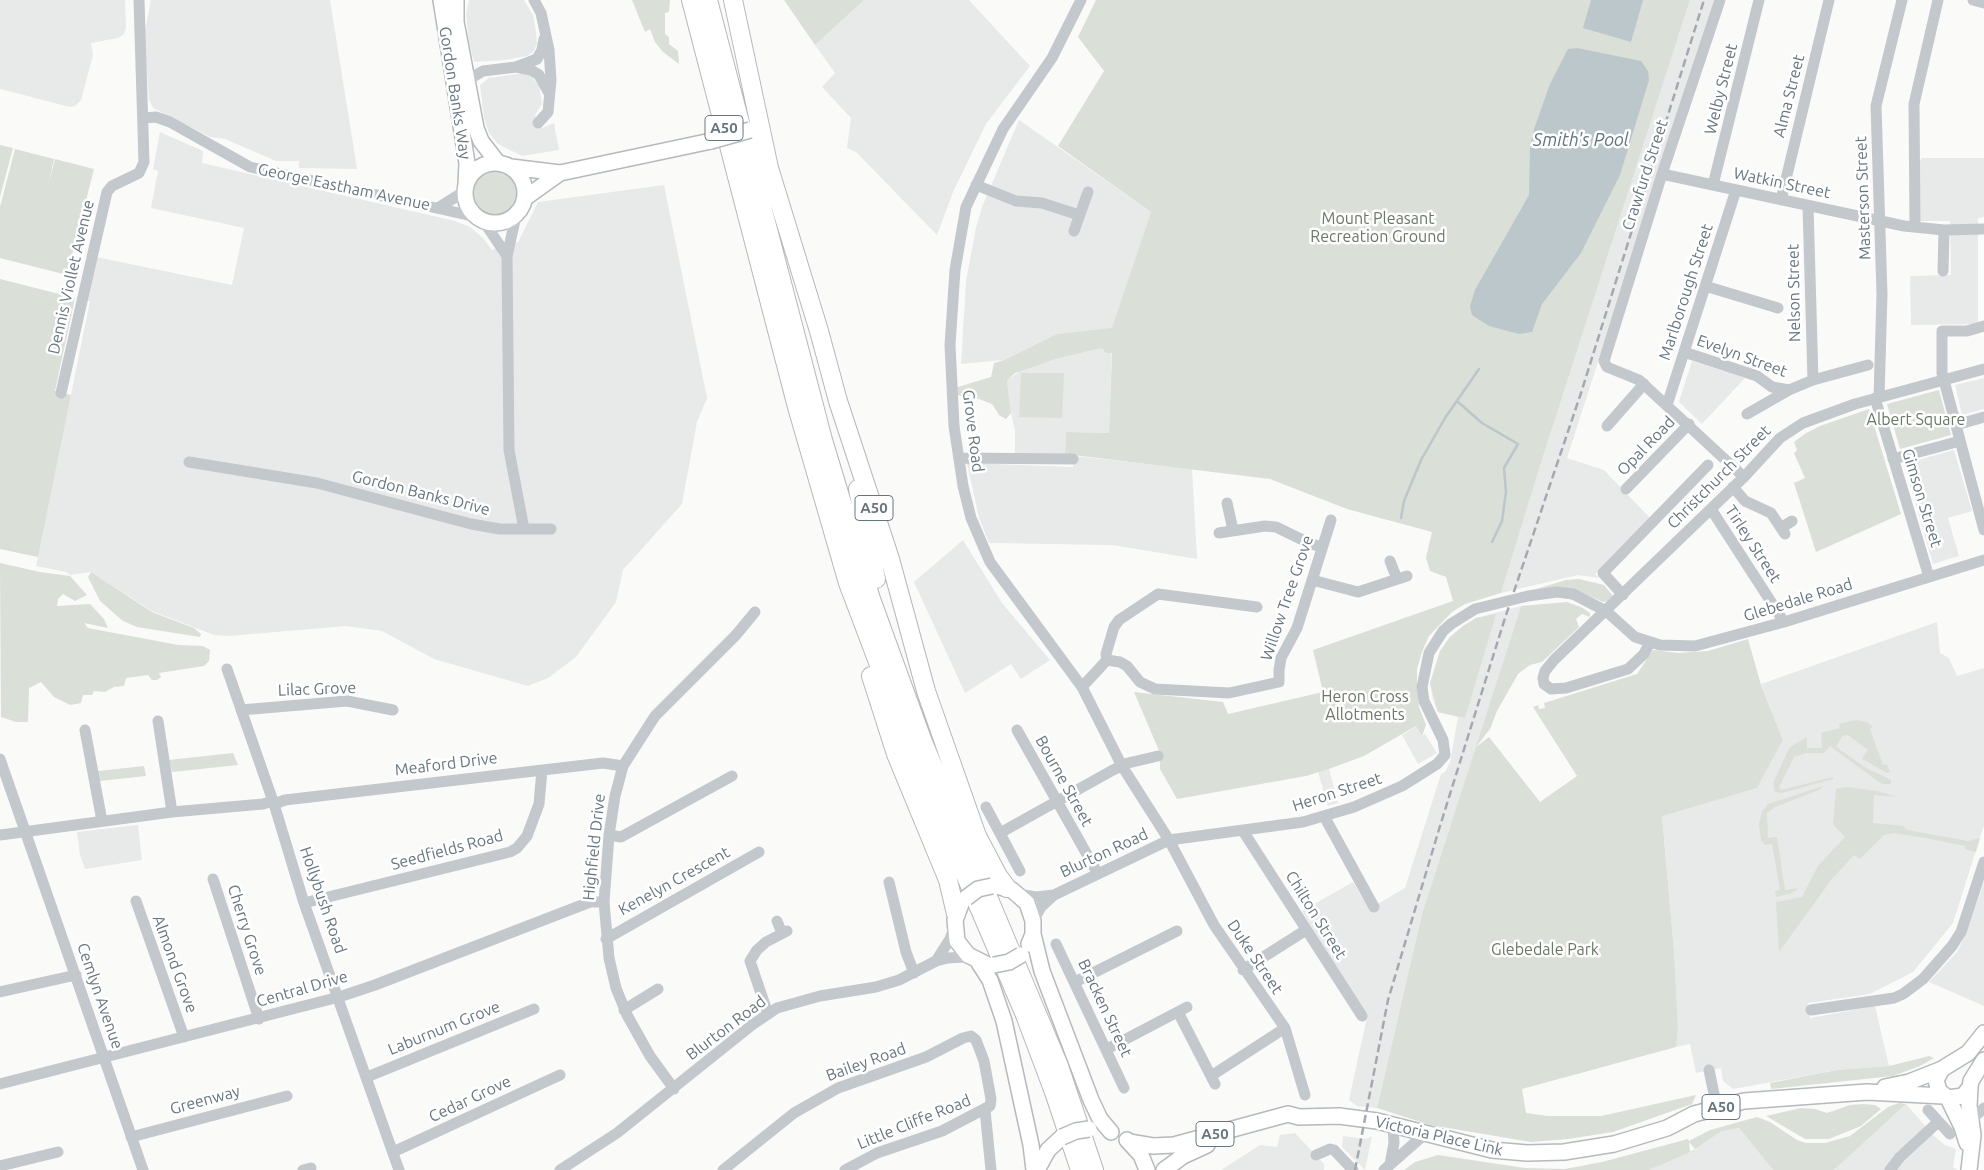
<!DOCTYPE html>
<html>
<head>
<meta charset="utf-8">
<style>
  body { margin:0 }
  canvas { display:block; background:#fafaf8 }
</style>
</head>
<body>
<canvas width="1984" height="1170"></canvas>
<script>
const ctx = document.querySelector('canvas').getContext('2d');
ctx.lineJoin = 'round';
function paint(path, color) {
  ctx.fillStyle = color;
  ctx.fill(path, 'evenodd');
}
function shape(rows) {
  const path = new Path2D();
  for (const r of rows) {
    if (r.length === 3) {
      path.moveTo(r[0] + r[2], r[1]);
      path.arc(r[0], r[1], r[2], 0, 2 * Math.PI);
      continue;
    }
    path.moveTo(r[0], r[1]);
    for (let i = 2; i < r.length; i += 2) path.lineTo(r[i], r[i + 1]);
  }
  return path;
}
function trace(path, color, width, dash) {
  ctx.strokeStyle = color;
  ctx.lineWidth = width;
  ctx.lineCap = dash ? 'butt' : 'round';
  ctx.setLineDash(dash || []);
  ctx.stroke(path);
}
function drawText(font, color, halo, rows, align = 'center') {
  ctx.font = font + ' Ubuntu,sans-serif';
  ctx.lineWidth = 5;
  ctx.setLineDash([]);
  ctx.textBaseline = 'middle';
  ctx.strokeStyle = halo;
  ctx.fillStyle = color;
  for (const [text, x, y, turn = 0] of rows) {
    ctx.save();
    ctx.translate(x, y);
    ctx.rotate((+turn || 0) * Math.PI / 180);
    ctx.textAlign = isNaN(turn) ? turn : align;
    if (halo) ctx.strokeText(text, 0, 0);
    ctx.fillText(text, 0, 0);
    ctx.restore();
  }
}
const built = shape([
  [0,0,125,0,126,28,124,34,118,38,91,43,93,55,81,100,75,106,70,107,0,89],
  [151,0,330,0,357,169,299,168,299,161,276,161,225,139,210,137,153,108,149,99,144,36],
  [469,0,524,0,533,15,536,32,537,44,533,52,527,56,505,60,474,62,469,41,466,14],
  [864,0,969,0,1030,66,986,124,953,192,937,235,856,152,847,148,851,118,822,87,835,73,815,45],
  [1690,0,1715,0,1567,458,1604,470,1651,519,1595,574,1600,578,1578,575,1501,593,1541,463],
  [524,73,529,75,539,85,542,104,535,115,542,128,554,123,559,150,522,156,498,144,489,133,484,118,480,85,489,78],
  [1019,120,1151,212,1112,329,1057,334,1004,360,961,364,966,281,976,228,982,207],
  [160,132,203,151,202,163,455,221,470,227,483,238,492,250,518,242,538,202,664,185,707,398,697,422,682,504,623,570,616,602,576,657,548,678,528,686,434,659,382,631,346,626,229,636,214,635,152,611,91,572,70,575,66,572,36,566,90,301,85,300,96,257,232,285,244,228,151,208,158,171,153,169],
  [1922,158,1984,158,1984,217,1978,218,1978,324,1911,325,1910,276,1951,275,1950,221,1920,221,1919,162],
  [1112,342,1109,433,1066,432,1065,454,1015,456,1015,431,1011,413,1007,381,1021,370,1059,358,1102,348,1105,350],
  [1692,361,1745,378,1702,424,1679,402],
  [1984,378,1984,409,1962,415,1955,385],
  [1954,450,1972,511,1948,518,1959,556,1933,564,1904,464],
  [1075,456,1192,469,1197,559,1112,545,989,543,979,518,967,463,1073,467],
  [963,540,1002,603,1050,660,1021,679,1011,664,965,693,914,582],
  [1521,606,1422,914,1377,1108,1357,1106,1349,1100,1367,1017,1302,911,1353,882,1369,909,1405,888,1441,774,1445,772,1450,762,1458,717,1438,712,1433,700,1430,683,1440,651,1450,637,1476,618],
  [1937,622,1940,653,1949,658,1957,676,1984,668,1984,825,1953,923,1913,972,1870,994,1808,1003,1810,1018,1875,1006,1889,1066,1837,1070,1733,1089,1723,1081,1721,1068,1696,1073,1690,1044,1676,1047,1675,1041,1678,1025,1674,951,1662,815,1757,788,1783,740,1761,684],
  [1417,726,1422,736,1425,734,1437,753,1418,764,1402,735],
  [1329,769,1338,803,1328,806,1318,772],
  [138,825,142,860,85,869,80,855,77,832],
  [1984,882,1984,1006,1929,982,1957,952,1964,938],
  [1906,1104,1935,1137,1945,1145,1956,1149,1953,1167,1958,1170,1834,1170],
  [1739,1128,1773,1170,1649,1170,1695,1149,1722,1131],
  [1295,1133,1324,1164,1324,1170,1221,1170,1260,1145,1277,1147,1280,1135],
  [1343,1136,1366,1139,1372,1136,1365,1170,1342,1147]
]);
const green = shape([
  [632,0,670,0,669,12,665,13,665,34,669,37,669,44,678,51,679,64,663,52,655,42,650,29,645,32],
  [784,0,864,0,815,45],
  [1096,0,1690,0,1541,463,1501,593,1465,604,1452,612,1429,636,1422,652,1417,669,1417,687,1419,707,1426,725,1422,736,1416,726,1364,756,1329,769,1306,776,1177,799,1160,769,1160,753,1134,692,1223,702,1228,714,1323,692,1313,650,1453,601,1446,577,1430,571,1426,558,1432,532,1347,509,1270,479,1065,454,1066,432,1109,433,1112,353,1106,353,1102,348,1059,358,1015,373,1007,381,1011,413,1006,419,999,415,992,404,979,399,964,399,956,393,955,390,958,387,991,377,994,363,1004,360,1057,334,1112,328,1151,212,1058,146,1104,71,1078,37],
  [0,145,13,148,0,197],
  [15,149,54,159,48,186,55,159,94,169,67,275,0,258,0,207],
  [495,193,23],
  [0,279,75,298,55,391,71,395,38,557,0,549],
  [1021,373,1064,373,1062,418,1019,417],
  [1939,390,1951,435,1900,449,1887,404],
  [1869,409,1901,514,1816,552,1794,483,1805,478,1794,453,1797,450,1794,442,1806,433,1820,426],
  [0,563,40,572,70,576,87,595,75,601,63,594,58,599,57,606,90,604,104,619,108,628,84,623,88,628,178,645,203,646,210,650,209,661,204,666,159,673,161,677,157,680,152,680,148,675,126,678,124,686,114,687,105,692,94,691,92,695,83,695,81,703,70,705,54,697,41,682,29,688,28,722,16,722,1,717],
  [91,572,152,612,194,628,201,634,200,637,137,627,123,621,100,601,88,577],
  [1579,579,1604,585,1613,596,1608,601,1603,602,1576,590,1533,590,1566,580],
  [1567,602,1581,607,1590,613,1590,617,1582,614,1576,619,1579,627,1542,662,1530,665,1518,674,1497,711,1490,729,1476,747,1489,737,1540,802,1577,776,1533,707,1538,705,1539,709,1545,708,1544,703,1637,674,1653,650,1678,653,1708,651,1748,639,1761,685,1783,740,1757,788,1662,816,1674,951,1678,1025,1676,1047,1522,1089,1526,1113,1548,1116,1601,1116,1696,1095,1692,1104,1613,1132,1568,1139,1531,1142,1430,1125,1377,1108,1422,914,1521,606],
  [1496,614,1465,718,1438,712,1430,683,1440,651,1450,637,1463,626,1476,618],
  [1856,720,1867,722,1873,727,1870,729,1883,765,1887,764,1890,772,1887,773,1862,759,1868,750,1848,735,1842,736,1836,747,1866,768,1891,780,1891,784,1882,784,1830,746,1824,753,1806,753,1794,757,1779,787,1781,790,1833,777,1833,779,1782,793,1775,792,1773,783,1790,747,1807,737,1807,748,1822,748,1821,733,1840,728,1839,724],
  [233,753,238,765,172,772,169,760],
  [144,766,146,776,100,781,98,771],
  [1824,786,1819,790,1775,807,1767,813,1768,838,1777,837,1785,890,1799,888,1792,893,1776,897,1775,891,1780,890,1772,844,1765,845,1761,840,1759,824,1762,812,1768,804],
  [1847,787,1876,791,1898,797,1874,795,1873,823,1903,826,1907,830,1968,841,1980,838,1976,852,1965,849,1965,846,1926,838,1893,833,1884,835,1860,859,1854,855,1831,880,1779,952,1776,902,1802,897,1818,866,1845,837,1833,824,1836,789],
  [1929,1056,1934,1058,1920,1066,1893,1076,1771,1089,1770,1083,1837,1070,1889,1066],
  [1899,1103,1906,1104,1834,1170,1773,1170,1739,1128,1722,1131,1695,1149,1689,1142,1690,1152,1649,1170,1404,1170,1415,1162,1438,1155,1525,1168,1565,1169,1602,1162,1688,1139,1689,1141,1710,1130,1757,1117,1770,1122,1797,1140,1806,1143,1825,1143,1850,1136,1888,1107],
  [1863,1104,1875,1105,1881,1109,1861,1126,1829,1139,1805,1139,1766,1116,1801,1108,1815,1109,1827,1113,1850,1105]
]);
const water = shape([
  [1591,0,1643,0,1631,42,1583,28],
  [1577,48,1641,61,1648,71,1649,80,1620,175,1581,253,1542,304,1532,332,1519,334,1489,326,1472,315,1470,306,1475,290,1529,195,1530,148,1534,129,1550,84,1568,49]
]);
const stream = shape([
  [1457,401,1482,423,1518,444,1504,468,1506,492,1502,521,1492,542],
  [1401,518,1404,501,1421,460,1445,418,1479,369]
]);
const minor = shape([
  [534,0,541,13,549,50,551,80,548,112,538,123],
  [1081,0,1052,58,1003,129,966,207,955,270,950,345,954,426,963,486,971,518,990,562,1082,687,1122,766,1169,840,1214,925,1285,1028,1305,1095],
  [1720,0,1662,174,1604,361,1607,367,1639,380,1744,477],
  [1973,0,1984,3],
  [516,67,531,70,539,75,549,93],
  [466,81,483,71,516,67,537,59,542,50,544,39],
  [143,118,156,117,170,122,250,167,477,217],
  [1662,174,1904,226,1944,230,1984,229],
  [976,185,1016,201,1042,203,1079,215],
  [1713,185,1759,0],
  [1781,200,1829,0],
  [1808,206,1813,380],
  [438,208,465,191],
  [516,216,507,256,509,450,524,529],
  [484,222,507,256],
  [1915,227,1914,104,1938,0],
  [1074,231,1088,192],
  [1943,271,1944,230],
  [1705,286,1778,308],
  [1984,326,1967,331,1942,331,1942,373,1984,530],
  [1684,352,1757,376,1772,387,1789,390,1813,380,1868,365],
  [61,393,107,192,112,186,139,173,144,162,139,0],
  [1879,397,1882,294,1876,106,1902,0],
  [1875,398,1929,577],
  [1667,405,1736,190],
  [1747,414,1789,390],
  [1956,425,1984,417],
  [1607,426,1644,384],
  [959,458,1073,459],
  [1893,459,1960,441],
  [189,462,317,483,471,524,500,529,551,529],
  [1733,487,1745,501,1771,513,1785,534],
  [1626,489,1689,424],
  [1227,503,1233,530],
  [1711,509,1784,622],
  [1781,528,1792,521],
  [1219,533,1265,526,1276,527,1309,543,1321,547],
  [1390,561,1397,579],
  [1312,580,1358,592,1407,576],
  [1573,594,1606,611,1635,637,1660,645,1695,646,1784,622,1984,560],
  [1623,595,1603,573,1708,465],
  [1650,642,1644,654,1628,669,1566,688,1551,689,1544,684,1543,678,1545,671,1554,660,1744,477,1780,438,1803,423,1855,404,1984,369],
  [1107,660,1120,662,1127,666,1140,682,1155,689,1229,693,1279,682,1279,670,1281,658,1297,628,1331,520],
  [227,669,274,804,304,903,399,1170],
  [1082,687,1107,660,1106,654,1114,627,1119,620,1158,594,1257,607],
  [241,710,347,701,393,710],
  [158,721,172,812],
  [85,730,102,821],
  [1017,730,1098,874],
  [0,759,143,1170],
  [274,804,285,800,603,763,623,766],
  [986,807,1020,871],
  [1324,816,1374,907],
  [1243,831,1362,1016],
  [1000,833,1113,770,1128,763,1158,756],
  [0,835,172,812,263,804,273,801],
  [609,835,621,837,732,776],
  [213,879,259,1019],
  [889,882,906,952,914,973],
  [1018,894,1036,897,1054,895,1169,840,1303,822,1354,807,1402,786,1437,764,1445,755,1443,740,1424,701,1422,687,1429,653,1443,631,1451,624],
  [136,901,184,1037],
  [304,903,510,852,517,848,527,836,539,804,542,770],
  [777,921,782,933],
  [1033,921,1041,907,1054,895],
  [606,939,759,852],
  [1056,944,1124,1088],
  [936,961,950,939,954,928],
  [1243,970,1306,930],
  [1075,982,1177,931],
  [0,992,76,975],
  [624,1010,658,989],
  [1811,1010,1894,998,1903,994,1923,979,1952,946,1961,932,1984,862],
  [1178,1012,1215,1084],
  [768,1014,750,961,757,950,766,942,787,931],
  [1107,1049,1187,1007],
  [1709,1070,1717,1108],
  [1211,1076,1285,1028],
  [367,1077,534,1009],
  [0,1084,339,997,375,985,590,902,604,902],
  [674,1089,650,1056,627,1015,616,988,609,958,604,902,609,835,615,796,623,766,655,716,736,635,755,612],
  [985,1110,991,1170],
  [1928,1110,1950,1134],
  [1971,1120,1984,1108],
  [131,1137,287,1096],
  [393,1152,560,1075],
  [1316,1155,1330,1149,1334,1150,1353,1170],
  [1390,1164,1394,1143,1393,1126],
  [0,1166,58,1152],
  [303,1170,311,1168],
  [560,1170,617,1133,752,1025,777,1008,820,996,876,987,899,980,936,961,948,958,964,957,973,959],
  [723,1170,794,1113,838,1088,926,1057,963,1038,971,1036,976,1040,984,1061,991,1099,990,1106,942,1131,877,1153,845,1170],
  [1384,1170,1425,1134],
  [1890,1170,1900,1157,1938,1122]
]);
const major = shape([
  [441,0,467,163,466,184],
  [456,0,456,22,476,128,481,141,498,163],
  [495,193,30],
  [511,167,560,173,711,141],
  [525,198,560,173],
  [996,886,1012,890,1027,903,1033,921,1033,934,1029,944],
  [961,904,955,920,957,941,968,955,988,965],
  [1033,934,1042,971,1091,1100,1100,1119,1111,1132],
  [979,963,990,980,1004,1021,1031,1145,1034,1170],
  [1885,1087,1909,1082,1942,1069],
  [1970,1087,1963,1096,1948,1098,1939,1091,1936,1080,1942,1069,1968,1053,1984,1033],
  [1948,1098,1962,1127,1967,1143],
  [1127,1140,1141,1155,1147,1170],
  [1129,1142,1153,1146,1174,1145,1288,1114,1299,1117,1339,1116,1377,1121,1492,1150,1527,1153,1564,1152,1614,1144,1667,1128,1694,1114,1744,1101,1867,1092,1943,1096],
  [1037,1170,1048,1150,1062,1137],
  [1164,1170,1183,1156,1207,1145],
  [1969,1170,1973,1135,1969,1106,1970,1087,1971,1081,1984,1060]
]);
const highway = shape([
  [691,0,797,407,848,583,906,736,1025,1015,1054,1092,1080,1170],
  [708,0,823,440,871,599,923,742,1059,1066,1094,1170],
  [733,0,769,168,819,331,838,401,890,559,926,691,977,836,998,876,1007,888],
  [858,489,876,579],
  [871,676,896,754,948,880,956,914]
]);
const rail = shape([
  [1355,1170,1388,1000,1440,826,1505,618,1581,393,1704,0]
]);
const minorBridge = shape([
  [1451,624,1475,609,1528,596,1557,592,1573,594]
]);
const majorBridge = shape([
  [711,141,750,130],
  [966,898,978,889,992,886],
  [994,965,1009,962,1021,955],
  [1062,1137,1076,1131,1089,1129]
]);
const shields = [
  [724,128,38],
  [874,508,38],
  [1721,1107,38],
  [1215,1134,38]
];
const shieldNames = [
  ["A50",724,128],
  ["A50",874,508],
  ["A50",1721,1107],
  ["A50",1215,1134]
];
const streetNames = [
  ["Welby Street",1721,89,-76],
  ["Gordon Banks Way",455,93,81],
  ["Alma Street",1789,96,-76],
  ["Crawfurd Street",1645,175,-72],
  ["Watkin Street",1782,183,12],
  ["George Eastham Avenue",344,187,12],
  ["Masterson Street",1863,198,-92],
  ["Dennis Viollet Avenue",71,277,-77],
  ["Marlborough Street",1686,292,-72],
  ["Nelson Street",1794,293,-91],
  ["Evelyn Street",1742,356,20],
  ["Grove Road",973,431,83],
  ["Opal Road",1646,446,-46],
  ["Christchurch Street",1719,477,-45],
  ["Gordon Banks Drive",421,493,14],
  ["Gimson Street",1922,498,73],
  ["Tirley Street",1753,544,57],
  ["Willow Tree Grove",1287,598,-71],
  ["Glebedale Road",1798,600,-17],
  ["Lilac Grove",317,689,-2],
  ["Meaford Drive",446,764,-7],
  ["Bourne Street",1064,781,61],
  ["Heron Street",1337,792,-18],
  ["Highfield Drive",594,847,-84],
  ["Seedfields Road",447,850,-15],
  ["Blurton Road",1104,853,-25],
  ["Kenelyn Crescent",674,881,-29],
  ["Hollybush Road",323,900,71],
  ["Chilton Street",1316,915,58],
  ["Cherry Grove",247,930,72],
  ["Duke Street",1255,957,56],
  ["Almond Grove",175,964,70],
  ["Central Drive",302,989,-16],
  ["Cemlyn Avenue",100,996,71],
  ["Bracken Street",1105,1008,65],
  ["Laburnum Grove",444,1028,-22],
  ["Blurton Road",726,1028,-37],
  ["Bailey Road",866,1062,-20],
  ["Cedar Grove",470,1099,-25],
  ["Greenway",205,1100,-15],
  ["Little Cliffe Road",914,1122,-22],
  ["Victoria Place Link",1439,1136,13]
];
const parkNames = [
  ["Mount Pleasant",1378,219],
  ["Recreation Ground",1378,237],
  ["Albert Square",1916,420],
  ["Heron Cross",1365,697],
  ["Allotments",1365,715],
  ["Glebedale Park",1545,950]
];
const waterNames = [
  ["Smith's Pool",1581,140]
];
paint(built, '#e8e9e9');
paint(green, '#dadfd7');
paint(water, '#bbc7cb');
trace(stream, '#bbc7cb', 2.5);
trace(major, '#b5babe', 18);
trace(highway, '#b4b9bd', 20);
trace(minor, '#c3c8cc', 11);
trace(major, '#fff', 15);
trace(highway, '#fff', 18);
trace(rail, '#a2aab0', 2.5, [8, 4]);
trace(majorBridge, '#b5babe', 18, []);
trace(minorBridge, '#c3c8cc', 11);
trace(majorBridge, '#fff', 15);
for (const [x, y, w] of shields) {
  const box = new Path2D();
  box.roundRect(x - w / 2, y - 12.5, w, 25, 4);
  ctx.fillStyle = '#fff';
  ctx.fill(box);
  trace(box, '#657683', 1);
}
drawText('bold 15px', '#657683', null, shieldNames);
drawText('16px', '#657683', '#fff', streetNames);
drawText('16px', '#687a64', '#fff', parkNames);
drawText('italic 18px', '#60757c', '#fff', waterNames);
</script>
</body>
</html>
